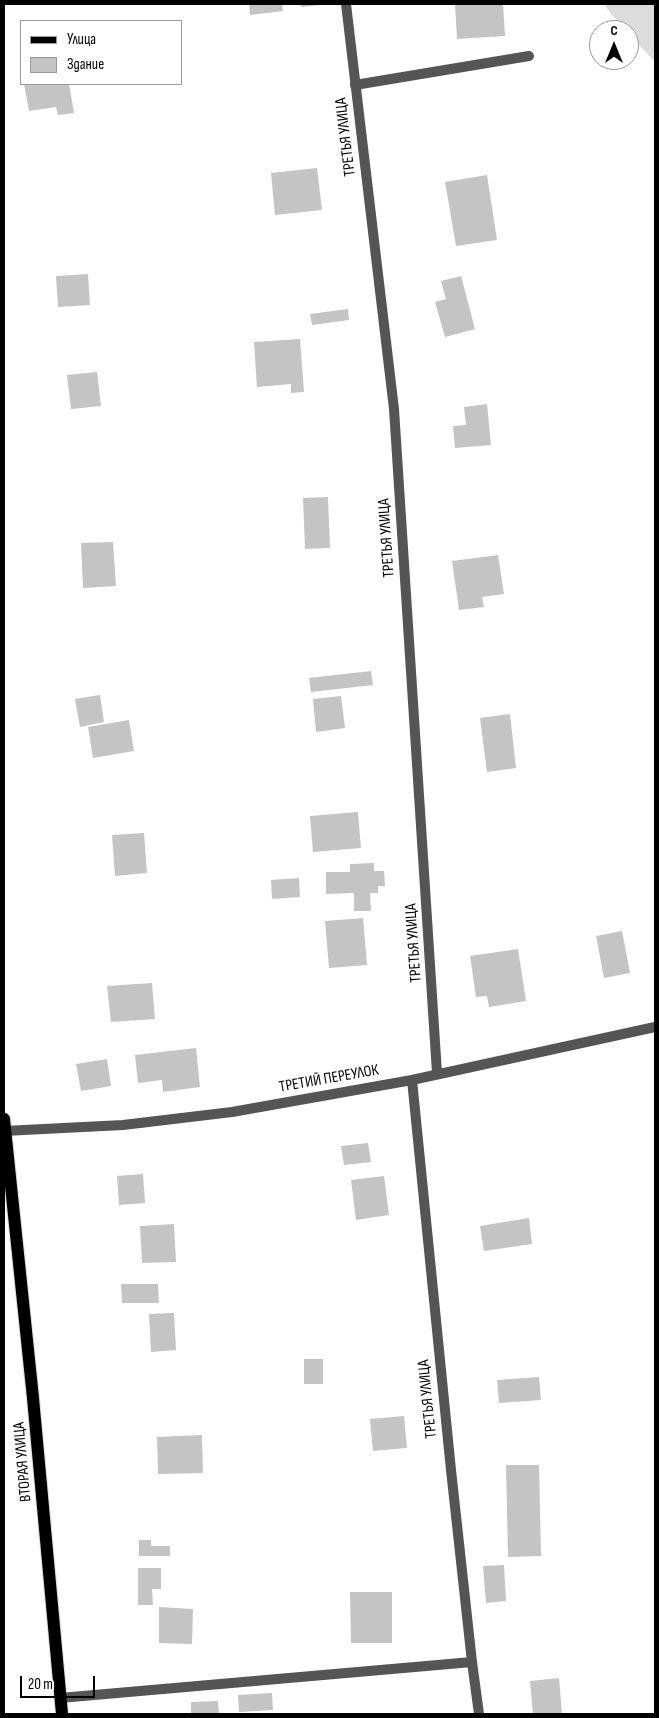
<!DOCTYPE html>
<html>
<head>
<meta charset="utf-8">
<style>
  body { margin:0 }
  #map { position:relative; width:659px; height:1718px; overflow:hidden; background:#fff; font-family:"Sofia Sans Condensed",sans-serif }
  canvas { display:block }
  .frame { position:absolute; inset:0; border:5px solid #000; pointer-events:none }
  .legend { position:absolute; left:20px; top:20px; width:162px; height:65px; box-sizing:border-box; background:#fff; border:1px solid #999; margin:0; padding:6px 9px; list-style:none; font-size:15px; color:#000 }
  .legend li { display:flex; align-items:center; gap:10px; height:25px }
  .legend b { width:25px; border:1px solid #999 }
  .north { position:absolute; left:589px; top:20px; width:50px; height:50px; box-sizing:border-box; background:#fff; border:1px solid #999; border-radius:50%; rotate:0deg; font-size:14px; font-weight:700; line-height:20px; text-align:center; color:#000 }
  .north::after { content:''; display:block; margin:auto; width:18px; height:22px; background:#000; clip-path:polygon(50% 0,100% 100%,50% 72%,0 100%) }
  .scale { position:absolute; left:20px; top:1676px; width:75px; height:22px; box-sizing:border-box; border:2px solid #000; border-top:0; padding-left:6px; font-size:15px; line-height:18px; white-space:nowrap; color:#000; -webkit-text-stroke:4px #fff; paint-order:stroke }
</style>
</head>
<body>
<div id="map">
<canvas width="659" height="1718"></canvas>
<div class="frame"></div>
<ul class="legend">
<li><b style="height:6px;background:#000"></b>Улица</li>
<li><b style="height:14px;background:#c4c4c4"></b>Здание</li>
</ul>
<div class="north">С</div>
<div class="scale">20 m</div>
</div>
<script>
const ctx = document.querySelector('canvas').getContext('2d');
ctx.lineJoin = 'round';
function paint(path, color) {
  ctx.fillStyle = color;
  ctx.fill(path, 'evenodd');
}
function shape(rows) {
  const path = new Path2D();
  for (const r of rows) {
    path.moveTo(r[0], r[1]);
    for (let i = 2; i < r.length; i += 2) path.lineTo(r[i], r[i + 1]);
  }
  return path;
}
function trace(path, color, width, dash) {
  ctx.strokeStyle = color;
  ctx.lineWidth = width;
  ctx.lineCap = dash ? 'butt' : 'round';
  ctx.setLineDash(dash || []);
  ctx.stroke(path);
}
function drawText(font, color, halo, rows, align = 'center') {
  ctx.font = font + ' "Sofia Sans Condensed",sans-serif';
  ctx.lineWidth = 5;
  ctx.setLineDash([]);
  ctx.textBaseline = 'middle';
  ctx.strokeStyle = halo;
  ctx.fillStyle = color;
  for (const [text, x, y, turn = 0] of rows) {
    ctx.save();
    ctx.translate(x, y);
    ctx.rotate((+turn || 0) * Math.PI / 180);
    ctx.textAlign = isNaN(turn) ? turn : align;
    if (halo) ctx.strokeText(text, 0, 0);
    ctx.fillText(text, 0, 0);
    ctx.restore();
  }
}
const green = shape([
  [604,4,655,4,655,62,629,34,629,30,625,30,611,14]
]);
const building = shape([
  [249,4,282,4,283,11,250,15],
  [301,4,320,4,320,5,301,7],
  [455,4,503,4,505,36,457,39],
  [24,84,69,84,74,113,58,115,56,107,29,111],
  [317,168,322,210,275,215,271,173],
  [487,175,497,240,456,246,445,182],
  [88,274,90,305,58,307,56,276],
  [461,276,475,329,445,337,435,302,446,299,441,281],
  [348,309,349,320,312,325,310,314],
  [300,339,304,392,291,393,291,384,257,387,254,342],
  [97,372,101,406,71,409,67,375],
  [487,404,491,445,455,448,453,426,466,425,464,407],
  [328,497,330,548,305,549,303,498],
  [113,542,116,586,83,588,81,543],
  [498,555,504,594,482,597,484,607,459,610,452,561],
  [371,671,373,685,311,692,309,678],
  [100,695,104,722,80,727,75,699],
  [341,696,345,728,316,732,313,699],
  [510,714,516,768,487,772,480,718],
  [129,720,134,751,93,758,88,727],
  [358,812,361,848,313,852,310,816],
  [144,833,147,873,115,876,112,835],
  [374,863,374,871,384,871,385,886,378,886,378,893,370,893,371,911,354,911,354,893,326,894,326,872,350,872,350,864],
  [299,878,300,897,272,899,271,880],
  [363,918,367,965,329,968,325,921],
  [622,931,630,973,604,978,596,936],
  [518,949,526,1001,489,1007,487,996,476,997,470,956],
  [152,983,155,1019,111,1022,107,986],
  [196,1048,200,1087,163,1092,162,1080,138,1083,135,1055],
  [107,1059,111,1086,81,1091,76,1064],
  [368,1143,371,1162,344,1165,341,1146],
  [143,1174,145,1203,119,1205,117,1176],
  [384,1176,389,1215,356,1220,351,1180],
  [529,1218,532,1244,484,1251,480,1226],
  [174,1224,176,1262,142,1263,140,1226],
  [121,1284,158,1284,159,1303,122,1303],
  [174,1313,176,1350,151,1352,149,1314],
  [304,1359,323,1359,323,1384,304,1384],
  [539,1377,541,1400,499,1403,497,1380],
  [404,1416,407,1448,373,1451,370,1419],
  [202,1435,203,1473,158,1474,157,1437],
  [506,1465,539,1465,541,1556,508,1557],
  [139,1540,151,1540,151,1546,170,1546,170,1556,139,1556],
  [504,1565,506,1601,486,1603,483,1566],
  [138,1568,161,1568,161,1589,152,1589,153,1605,138,1605],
  [350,1592,392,1592,392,1643,351,1643],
  [159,1607,193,1609,192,1644,159,1643],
  [559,1678,562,1714,533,1714,530,1681],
  [272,1693,273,1710,239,1712,238,1695],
  [218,1701,219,1714,191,1714,191,1702]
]);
const lane = shape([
  [355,85,529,56]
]);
const street = shape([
  [346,4,394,409,437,1073],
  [412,1080,451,1470,472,1662,479,1714],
  [4,1131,123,1125,232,1112,412,1080,655,1027],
  [60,1698,472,1662]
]);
const primary = shape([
  [4,1119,33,1398,62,1714]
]);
const streetNames = [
  ["ТРЕТЬЯ УЛИЦА",346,137,-97],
  ["ТРЕТЬЯ УЛИЦА",387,538,-94],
  ["ТРЕТЬЯ УЛИЦА",414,943,-94],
  ["ТРЕТИЙ ПЕРЕУЛОК",329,1079,-10],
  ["ТРЕТЬЯ УЛИЦА",428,1399,-96],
  ["ВТОРАЯ УЛИЦА",23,1462,-95]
];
paint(green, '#dcdcdc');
paint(building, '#c4c4c4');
trace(primary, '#dbdbdb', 14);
trace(lane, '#555', 10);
trace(street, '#555', 10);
trace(primary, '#000', 12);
drawText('16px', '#000', '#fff', streetNames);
</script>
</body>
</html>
